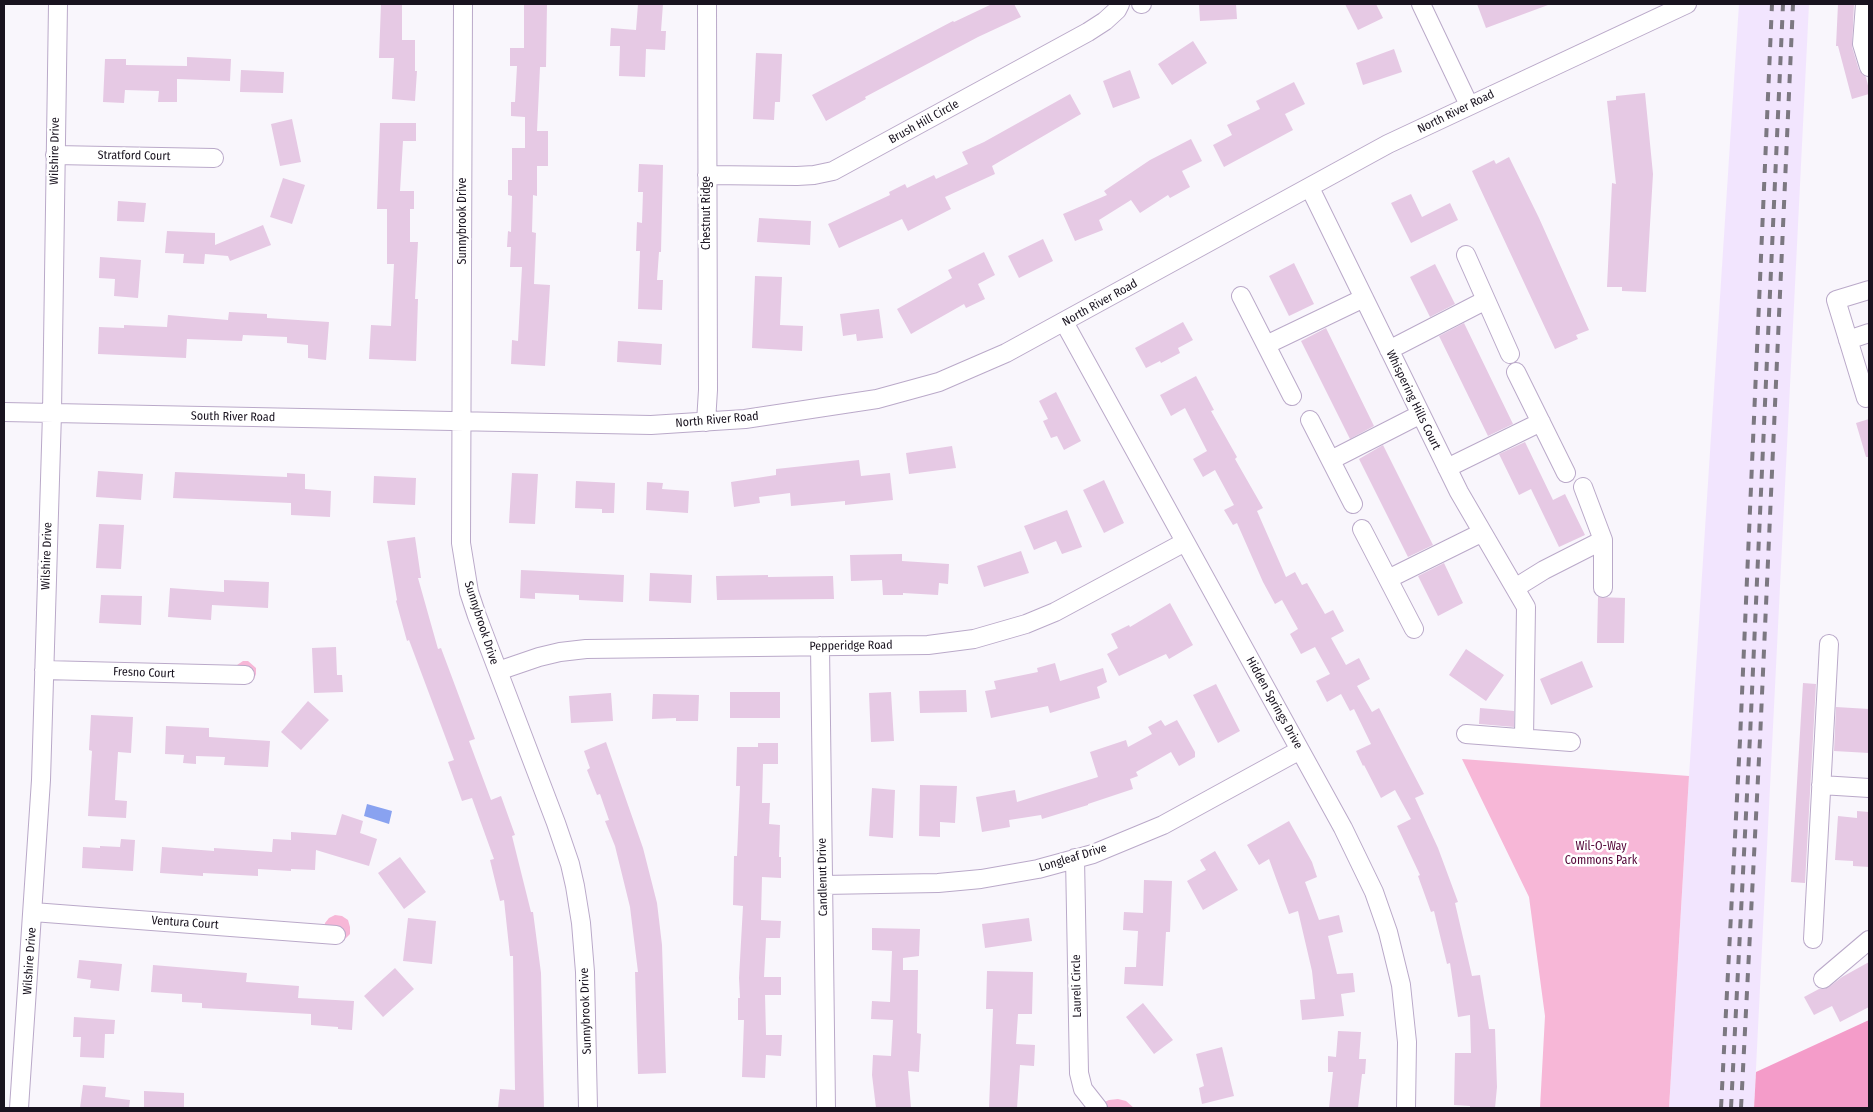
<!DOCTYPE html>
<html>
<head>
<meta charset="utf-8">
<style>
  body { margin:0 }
  #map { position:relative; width:1873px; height:1112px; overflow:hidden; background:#f9f6fc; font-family:"Fira Sans Condensed",sans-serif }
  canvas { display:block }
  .frame { position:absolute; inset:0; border:5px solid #19131f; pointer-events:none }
</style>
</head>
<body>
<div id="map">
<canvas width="1873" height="1112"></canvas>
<div class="frame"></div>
</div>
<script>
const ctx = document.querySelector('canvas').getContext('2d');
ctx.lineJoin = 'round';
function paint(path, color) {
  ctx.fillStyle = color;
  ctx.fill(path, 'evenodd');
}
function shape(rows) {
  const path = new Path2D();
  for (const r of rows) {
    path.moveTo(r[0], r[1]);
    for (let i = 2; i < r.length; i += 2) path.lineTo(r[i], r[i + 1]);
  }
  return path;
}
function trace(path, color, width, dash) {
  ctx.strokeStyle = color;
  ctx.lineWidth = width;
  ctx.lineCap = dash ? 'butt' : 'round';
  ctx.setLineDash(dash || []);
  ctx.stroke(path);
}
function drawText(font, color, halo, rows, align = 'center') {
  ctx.font = font + ' "Fira Sans Condensed",sans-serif';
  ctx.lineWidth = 5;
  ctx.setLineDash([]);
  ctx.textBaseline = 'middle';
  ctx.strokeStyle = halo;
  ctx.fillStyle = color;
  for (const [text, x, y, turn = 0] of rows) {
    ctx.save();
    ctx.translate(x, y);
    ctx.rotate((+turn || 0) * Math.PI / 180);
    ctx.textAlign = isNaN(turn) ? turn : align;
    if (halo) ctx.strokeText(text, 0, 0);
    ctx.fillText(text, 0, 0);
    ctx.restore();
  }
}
const built = shape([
  [1739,4,1809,4,1754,1108,1669,1108,1689,776]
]);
const green = shape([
  [243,661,248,661,256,668,256,674,254,679,250,682,234,667],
  [1462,759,1689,776,1669,1108,1540,1108,1545,1016,1529,897],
  [335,915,342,916,348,920,350,927,350,934,345,939,339,942,324,930,325,923,329,918],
  [1118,1099,1126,1101,1134,1108,1096,1108,1102,1103,1109,1100]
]);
const forest = shape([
  [1869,1020,1869,1108,1754,1108,1756,1072]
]);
const water = shape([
  [367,804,392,811,389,824,364,816]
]);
const building = shape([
  [381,4,402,4,402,40,415,40,415,71,417,71,415,101,392,99,394,58,379,58],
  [524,4,547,4,546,67,540,67,537,131,548,131,548,166,537,166,537,196,533,195,532,232,536,233,534,284,550,285,545,366,511,364,512,340,518,341,522,267,510,267,511,247,507,247,508,231,511,232,512,196,508,195,508,180,512,180,512,148,525,148,525,117,511,116,511,102,515,102,517,66,510,66,510,48,524,48],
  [638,4,663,4,661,31,666,31,665,50,646,49,645,77,619,76,620,46,610,46,611,28,636,30],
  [992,4,1014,4,1021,17,978,37,865,97,866,99,826,121,812,95,953,21,954,22],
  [1199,4,1236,4,1237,19,1200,21],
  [1345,4,1376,4,1383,18,1358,30],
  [1477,4,1547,4,1548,5,1486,28],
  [1838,4,1854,4,1852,47,1859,70,1866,77,1869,90,1869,94,1852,99,1838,46,1836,46],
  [1193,41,1207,63,1172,85,1158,64],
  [1394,49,1402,72,1363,85,1356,63],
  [756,53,782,54,780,102,775,102,774,120,753,119],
  [187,57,231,59,230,81,177,79,177,102,158,102,159,91,125,90,124,103,103,102,105,59,126,59,126,65,187,66],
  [241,70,284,72,283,93,240,92],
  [1130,70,1140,98,1113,108,1103,81],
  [1294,82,1305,104,1285,114,1293,130,1224,167,1213,145,1232,135,1227,125,1260,109,1256,101],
  [1645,93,1653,174,1646,292,1622,291,1622,287,1607,287,1612,183,1616,184,1607,101,1616,100,1616,96],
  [1070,94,1081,114,992,166,995,174,945,197,951,209,908,231,902,219,839,248,828,224,890,195,889,192,905,184,907,188,934,175,936,179,968,164,962,152,984,142],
  [292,119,301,162,280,166,271,124],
  [380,123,416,123,416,141,403,141,400,191,414,191,414,209,410,209,410,242,418,242,415,299,418,299,416,361,369,359,371,325,391,326,394,264,387,264,387,209,377,209],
  [1191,139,1202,161,1182,171,1190,187,1170,198,1168,195,1140,213,1131,200,1099,220,1103,230,1075,241,1063,214,1107,195,1104,191,1150,160],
  [1509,157,1539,218,1589,330,1576,335,1578,339,1555,349,1472,171,1494,160,1496,164],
  [639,164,663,165,661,252,659,252,657,280,663,280,662,310,638,309,640,251,636,251,637,222,642,223,643,192,638,192],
  [283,178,305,185,292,224,270,217],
  [1411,194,1422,217,1450,203,1458,220,1411,243,1391,203],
  [118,201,146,203,144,222,117,221],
  [759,218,811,221,810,245,757,242],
  [263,225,271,245,230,261,228,256,205,254,204,264,183,263,184,254,165,253,167,231,215,233,215,245],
  [1043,239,1053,261,1019,278,1008,256],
  [984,252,995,275,978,284,985,299,966,308,964,304,911,334,897,309,952,278,948,270],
  [100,257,141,260,138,298,114,296,115,279,99,278],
  [1294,263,1314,304,1289,316,1269,276],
  [1435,264,1455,304,1430,317,1410,277],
  [755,276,782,277,780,325,803,326,802,351,752,348],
  [879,309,883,338,857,341,856,334,843,336,840,314],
  [229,312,267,314,267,318,329,322,326,360,308,358,308,345,287,343,287,337,243,335,242,341,187,339,186,358,98,354,99,327,124,328,124,325,167,327,168,315,228,320],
  [1183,322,1193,340,1178,348,1180,353,1161,363,1160,361,1146,368,1135,348],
  [1464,323,1513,424,1488,436,1439,336],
  [1326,328,1374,426,1350,439,1301,341],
  [618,341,662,344,661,365,617,362],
  [1196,376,1214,410,1211,411,1237,457,1235,459,1263,508,1257,511,1286,577,1295,572,1302,585,1307,583,1325,614,1333,610,1344,631,1331,638,1346,665,1359,658,1370,679,1357,686,1372,712,1379,708,1424,794,1415,798,1438,848,1458,902,1455,903,1472,976,1480,975,1489,1029,1495,1029,1497,1087,1495,1108,1470,1108,1470,1106,1454,1105,1455,1053,1471,1053,1470,1015,1458,1017,1450,963,1447,964,1434,911,1431,912,1418,876,1420,875,1397,826,1411,819,1395,790,1381,798,1364,765,1363,766,1356,751,1371,744,1354,709,1350,711,1341,694,1327,702,1316,681,1330,674,1315,647,1301,654,1290,634,1298,629,1282,600,1275,604,1263,582,1237,523,1233,525,1224,510,1234,505,1215,470,1203,477,1193,459,1207,451,1185,408,1171,416,1160,395],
  [1056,392,1081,441,1064,450,1057,436,1051,438,1043,421,1048,419,1039,401],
  [1869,419,1869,457,1866,457,1856,423],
  [1525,442,1553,500,1565,494,1585,535,1559,547,1531,489,1519,495,1499,454],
  [1383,445,1433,545,1408,557,1359,459],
  [952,446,956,468,909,474,906,453],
  [859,460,861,476,890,473,893,500,845,505,845,501,791,506,790,493,759,497,760,503,734,507,731,482,776,475,776,469],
  [98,471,143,474,141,500,96,497],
  [175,472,287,477,287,473,305,474,305,489,331,491,330,517,291,515,291,503,173,498],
  [512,473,538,474,535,524,509,523],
  [374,476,416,478,415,505,373,503],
  [1104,480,1124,523,1104,533,1083,490],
  [576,481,615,483,614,513,602,513,602,509,575,508],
  [647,482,663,483,662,489,689,491,688,513,646,510],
  [1067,510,1082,547,1062,554,1056,541,1034,550,1024,526],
  [99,524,124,525,121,569,96,568],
  [415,537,421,578,418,578,438,649,441,648,475,739,469,741,491,800,501,796,515,835,512,836,531,912,533,912,541,973,544,1108,498,1108,500,1089,515,1090,513,956,510,956,504,900,500,901,490,860,494,859,472,798,462,801,448,762,454,760,409,640,407,641,396,601,397,600,387,541],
  [1021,551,1029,573,984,587,977,566],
  [902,554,902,561,949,564,948,584,939,583,938,595,903,593,903,595,883,595,882,580,851,581,850,555],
  [1444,563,1463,603,1438,616,1418,576],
  [521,570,624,575,623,602,579,600,579,595,535,593,535,599,520,598],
  [650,573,692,575,691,603,649,601],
  [768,575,768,577,833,576,834,599,717,600,716,576],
  [224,580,269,582,268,608,212,605,211,620,168,617,170,588,224,592],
  [101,595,142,596,141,625,99,623],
  [1598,597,1625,598,1624,643,1597,643],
  [1170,603,1193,645,1169,659,1166,654,1119,676,1107,654,1118,648,1111,634,1129,625,1130,627],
  [336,647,337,675,342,675,343,692,314,693,312,648],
  [1466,649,1504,675,1486,701,1449,675],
  [1582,661,1593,687,1551,705,1540,679],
  [1055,663,1060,681,1103,668,1107,682,1097,687,1100,698,1050,713,1048,706,991,718,985,691,996,689,994,681,1038,672,1037,668],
  [1803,683,1816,684,1805,883,1791,882],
  [1216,684,1240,731,1218,743,1193,695],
  [966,690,967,712,920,713,919,691],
  [730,692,780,692,780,718,730,718],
  [891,692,894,741,871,742,869,693],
  [611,693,613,721,571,723,569,696],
  [653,694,699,695,698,721,676,721,676,718,652,719],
  [308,701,329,720,301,750,281,732],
  [1836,707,1869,709,1869,753,1834,751],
  [1480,708,1514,711,1514,727,1479,724],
  [91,715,133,717,131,753,118,752,115,800,127,801,126,818,88,816,92,751,89,750],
  [1161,720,1165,726,1177,720,1195,752,1195,757,1179,766,1171,752,1136,772,1138,776,1130,779,1133,789,1088,804,1088,805,1042,819,1041,815,1009,820,1010,827,982,832,976,797,1015,790,1017,802,1098,777,1090,752,1126,740,1128,747,1152,734,1148,727],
  [166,726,209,728,209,737,270,741,268,767,224,765,225,757,196,756,196,764,183,763,184,755,165,754],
  [606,742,643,848,657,903,662,945,666,1073,638,1074,635,972,638,972,630,907,615,846,605,821,609,820,600,794,597,795,587,770,590,768,584,751],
  [758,743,778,743,778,764,763,764,762,803,770,803,769,824,780,825,779,857,781,857,781,878,762,877,761,920,781,921,780,938,766,938,764,977,781,977,781,995,765,995,766,1035,782,1035,781,1056,766,1055,765,1078,742,1077,744,1020,738,1020,738,998,740,998,739,978,743,906,733,905,734,856,737,856,740,786,736,786,737,747,758,747],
  [920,785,957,786,955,823,940,822,940,837,919,836],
  [872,788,895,790,893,838,869,836],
  [1857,811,1869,812,1869,867,1853,866,1853,861,1835,860,1838,816,1857,818],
  [342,814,363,821,360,833,377,839,369,866,316,850,315,870,291,869,291,871,258,869,258,876,203,873,203,876,160,873,162,847,214,851,214,848,272,852,273,839,291,840,291,832,336,835],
  [1289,821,1312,862,1317,877,1305,882,1319,920,1339,915,1343,932,1328,936,1337,974,1353,973,1355,992,1341,994,1344,1016,1302,1020,1300,1000,1315,999,1312,971,1298,911,1289,914,1269,859,1259,865,1247,845],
  [121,839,135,840,133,871,82,868,83,847,100,848,100,846,120,847],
  [1215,851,1238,890,1203,910,1187,881,1206,870,1200,860],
  [400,857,426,892,404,909,378,873],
  [1144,880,1172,881,1170,932,1166,932,1163,986,1124,984,1125,967,1136,967,1138,931,1123,930,1124,912,1143,913],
  [408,918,436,921,432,964,403,961],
  [1029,918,1032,941,985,948,982,924],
  [872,928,920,929,919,956,903,958,903,970,918,970,917,1033,921,1034,919,1072,908,1071,911,1108,876,1108,872,1075,873,1055,891,1056,893,1020,871,1019,872,1001,890,1002,892,951,872,950],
  [79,960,122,964,119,991,90,988,91,980,77,978],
  [1869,962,1869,1007,1840,1022,1832,1006,1814,1015,1804,997,1819,989,1824,989,1829,987,1842,977],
  [153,965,247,973,246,982,299,986,298,998,354,1001,352,1030,338,1029,338,1027,311,1025,311,1014,202,1008,202,1003,182,1002,182,994,151,992],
  [395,968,414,989,383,1017,364,996],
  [987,971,1033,972,1032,1014,1018,1014,1016,1044,1035,1045,1034,1066,1020,1065,1017,1108,989,1108,993,1009,986,1009],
  [1143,1003,1173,1040,1154,1054,1126,1017],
  [74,1017,115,1020,114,1034,105,1034,104,1058,80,1057,81,1037,73,1037],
  [1338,1031,1361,1032,1359,1059,1366,1059,1365,1074,1362,1074,1358,1108,1329,1108,1333,1072,1328,1072,1328,1056,1336,1057],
  [1222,1047,1234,1096,1202,1104,1199,1088,1204,1086,1196,1054],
  [83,1085,106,1087,105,1097,130,1100,129,1108,80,1108],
  [144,1091,184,1093,184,1108,144,1108]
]);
const minor = shape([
  [463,4,461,543,469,592,477,616,556,823,570,864,575,886,581,923,585,972,588,1108],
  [1141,4,1142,4],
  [1421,4,1469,105],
  [1865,4,1862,44,1869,67],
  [55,155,214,158],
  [707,175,797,176,814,175,833,171,1088,32,1105,21,1117,10,1120,4],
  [1310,188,1459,492,1526,607,1524,738],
  [1466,255,1510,354],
  [1869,290,1836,300,1866,398,1869,397],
  [1241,296,1292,396],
  [1064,322,1343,828,1374,892,1388,932,1401,985,1407,1042,1406,1108],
  [1848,340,1869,333],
  [1266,345,1364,298],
  [1389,350,1486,300],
  [1516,372,1566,473],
  [4,412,651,425,745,419,877,399,939,382,1006,353,1388,144,1687,4],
  [1310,420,1353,504],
  [706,422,708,390,707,4],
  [1331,460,1421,414],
  [1447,468,1541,422],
  [1583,487,1603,540,1603,588],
  [1362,529,1414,629],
  [1388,579,1481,533],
  [1515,588,1544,570,1603,540],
  [820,646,826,1108],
  [44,670,245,675],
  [498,671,539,657,560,652,586,649,928,645,974,639,1026,624,1055,612,1185,542],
  [1466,734,1571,742],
  [1821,785,1869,788],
  [1075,858,1079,1073,1083,1089,1098,1108],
  [823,885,938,883,981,879,1038,869,1093,854,1163,825,1300,750],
  [33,912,336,935],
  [1813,939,1829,644],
  [1823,979,1869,940],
  [19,1108,41,780,52,413,58,4]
]);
const rail = shape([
  [1721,1108,1740,740,1772,4],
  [1731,1108,1750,736,1783,4],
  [1741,1108,1760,739,1793,4]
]);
const streetNames = [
  ["North River Road",1456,112,-26],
  ["Brush Hill Circle",924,122,-29],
  ["Wilshire Drive",55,151,-89],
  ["Stratford Court",134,156,1],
  ["Chestnut Ridge",707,213,-90],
  ["Sunnybrook Drive",463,221,-90],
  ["North River Road",1100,303,-29],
  ["Whispering Hills Court",1413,400,64],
  ["South River Road",233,417,1],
  ["North River Road",717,420,-5],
  ["Wilshire Drive",47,556,-88],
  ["Sunnybrook Drive",481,623,72],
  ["Pepperidge Road",851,646,-1],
  ["Fresno Court",144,673,2],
  ["Hidden Springs Drive",1274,703,61],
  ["Longleaf Drive",1073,858,-17],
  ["Candlenut Drive",823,877,-91],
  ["Ventura Court",185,923,4],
  ["Wilshire Drive",30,961,-86],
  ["Laureli Circle",1077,986,-91],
  ["Sunnybrook Drive",586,1011,-92]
];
const parkNames = [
  ["Wil-O-Way",1601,847],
  ["Commons Park",1601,861]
];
paint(built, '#f2e5fe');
paint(green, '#f7b7d7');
paint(forest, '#f49cc9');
paint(water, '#89a2f0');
paint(building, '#e6c9e4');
trace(minor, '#baa9c9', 20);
trace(minor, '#fff', 18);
trace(rail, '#7c7881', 4, [9, 9]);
drawText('12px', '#19131f', '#fff', streetNames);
drawText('12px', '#540638', '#fff', parkNames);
</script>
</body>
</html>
